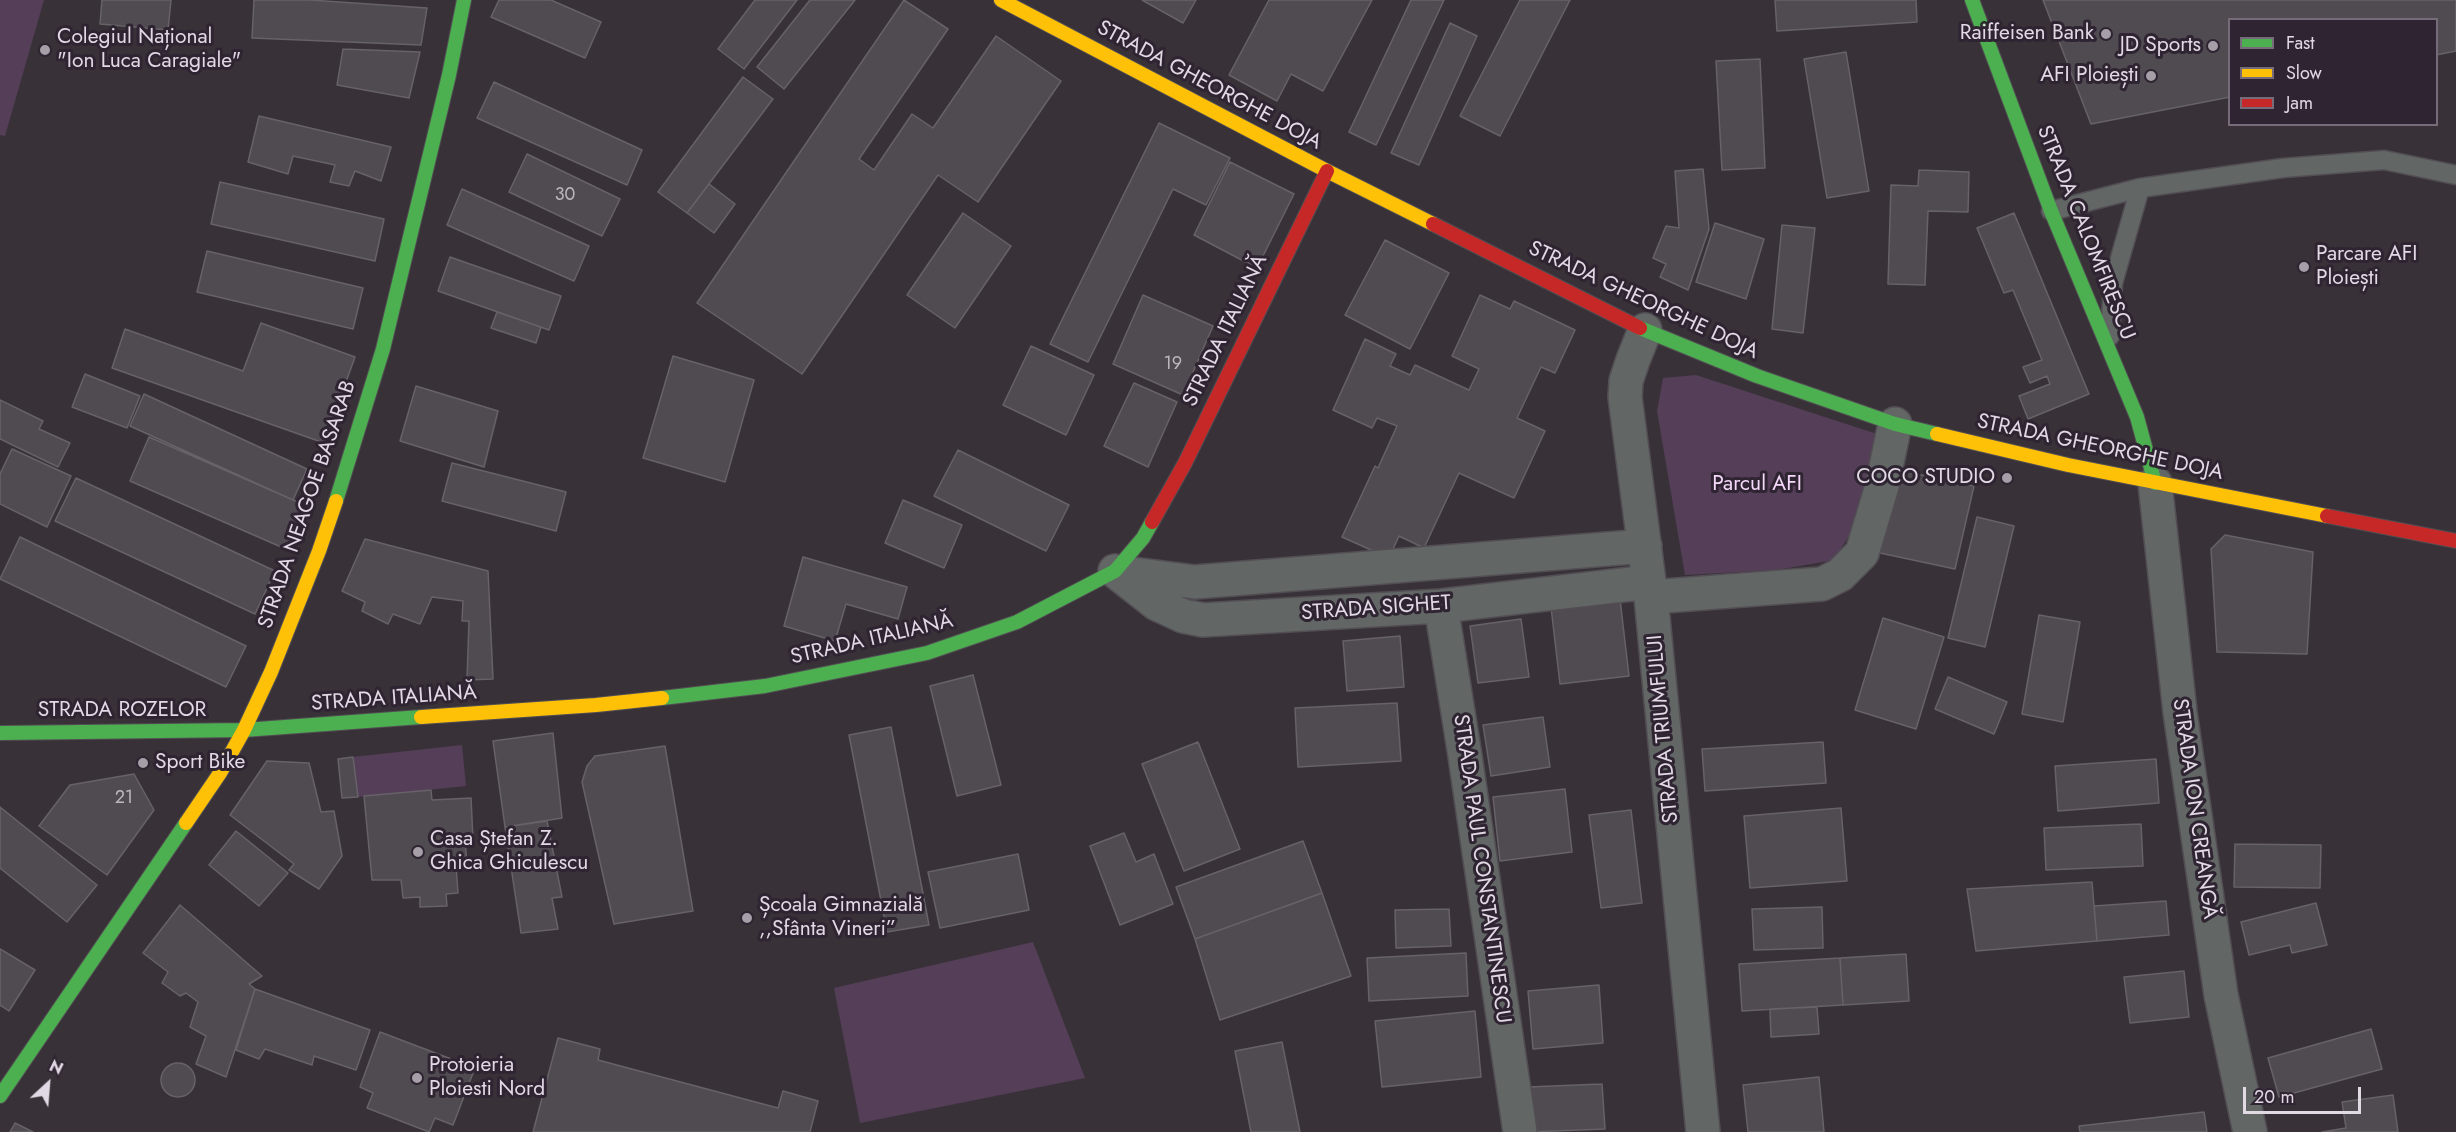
<!DOCTYPE html>
<html>
<head>
<meta charset="utf-8">
<style>
  body { margin:0 }
  #map { position:relative; width:2456px; height:1132px; overflow:hidden; background:#383238; font-family:Jost,sans-serif }
  canvas { display:block }
  .legend { position:absolute; left:2228px; top:18px; width:210px; height:108px; box-sizing:border-box; background:#2f2432; border:2px solid #766c79; margin:0; padding:8px 10px; list-style:none; font-size:18px; color:#e1d9e3 }
  .legend li { display:flex; align-items:center; gap:12px; height:30px }
  .legend b { width:30px; border:2px solid #766c79 }
  .north { position:absolute; left:18px; top:1054px; width:60px; height:60px; -webkit-text-stroke:4px #2f2432; paint-order:stroke; rotate:26deg; font-size:16px; font-weight:700; line-height:24px; text-align:center; color:#e1d9e3 }
  .north::after { content:''; display:block; margin:auto; width:21px; height:27px; background:#e1d9e3; clip-path:polygon(50% 0,100% 100%,50% 72%,0 100%) }
  .scale { position:absolute; left:2243px; top:1087px; width:118px; height:27px; box-sizing:border-box; border:3px solid #e1d9e3; border-top:0; padding-left:8px; font-size:18px; line-height:21px; white-space:nowrap; color:#e1d9e3; -webkit-text-stroke:4px #2f2432; paint-order:stroke }
</style>
</head>
<body>
<div id="map">
<canvas width="2456" height="1132"></canvas>
<ul class="legend">
<li><b style="height:8px;background:#4caf50"></b>Fast</li>
<li><b style="height:8px;background:#ffc107"></b>Slow</li>
<li><b style="height:8px;background:#c62828"></b>Jam</li>
</ul>
<div class="north">N</div>
<div class="scale">20 m</div>
</div>
<script>
const ctx = document.querySelector('canvas').getContext('2d');
ctx.lineJoin = 'round';
function paint(path, color) {
  ctx.fillStyle = color;
  ctx.fill(path, 'evenodd');
}
function shape(rows) {
  const path = new Path2D();
  for (const r of rows) {
    if (r.length === 3) {
      path.moveTo(r[0] + r[2], r[1]);
      path.arc(r[0], r[1], r[2], 0, 2 * Math.PI);
      continue;
    }
    path.moveTo(r[0], r[1]);
    for (let i = 2; i < r.length; i += 2) path.lineTo(r[i], r[i + 1]);
  }
  return path;
}
function trace(path, color, width, dash) {
  ctx.strokeStyle = color;
  ctx.lineWidth = width;
  ctx.lineCap = dash ? 'butt' : 'round';
  ctx.setLineDash(dash || []);
  ctx.stroke(path);
}
function drawText(font, color, halo, rows, align = 'center') {
  ctx.font = font + ' Jost,sans-serif';
  ctx.lineWidth = 6;
  ctx.setLineDash([]);
  ctx.textBaseline = 'middle';
  ctx.strokeStyle = halo;
  ctx.fillStyle = color;
  for (const [text, x, y, turn = 0] of rows) {
    ctx.save();
    ctx.translate(x, y);
    ctx.rotate((+turn || 0) * Math.PI / 180);
    ctx.textAlign = isNaN(turn) ? turn : align;
    if (halo) ctx.strokeText(text, 0, 0);
    ctx.fillText(text, 0, 0);
    ctx.restore();
  }
}
const green = shape([
  [0,0,44,0,5,136,0,135],
  [1696,375,1877,434,1862,515,1834,560,1777,570,1685,575,1657,411,1663,378],
  [462,745,466,786,358,797,353,757],
  [1033,942,1085,1078,860,1123,834,988]
]);
const building = shape([
  [102,0,171,0,168,30,100,24,102,0],
  [254,0,310,0,427,8,421,45,252,38,254,0],
  [499,0,551,0,601,22,585,58,491,17,499,0],
  [755,0,797,0,744,69,718,49,755,0],
  [810,0,855,0,784,89,757,67,810,0],
  [904,0,948,29,859,159,874,170,912,114,933,128,996,36,1061,81,978,202,938,175,802,374,697,303,904,0],
  [1142,0,1196,0,1183,23,1142,0],
  [1269,0,1372,0,1323,91,1291,74,1277,101,1229,75,1269,0],
  [1411,0,1444,0,1376,145,1349,132,1411,0],
  [1520,0,1570,0,1500,136,1460,116,1520,0],
  [1775,0,1916,0,1917,22,1777,31,1775,0],
  [2043,0,2456,0,2456,51,2436,55,2436,20,2230,20,2230,97,2091,124,2043,0],
  [1450,23,1477,36,1419,165,1391,153,1450,23],
  [343,49,420,52,409,98,337,85,343,49],
  [1846,52,1869,191,1827,198,1804,59,1846,52],
  [1760,59,1765,168,1722,170,1716,61,1760,59],
  [743,77,773,99,687,213,658,192,743,77],
  [494,82,642,150,627,185,477,118,494,82],
  [259,116,391,147,381,181,355,171,349,186,330,182,335,165,293,156,288,174,248,162,259,116],
  [1159,123,1230,158,1206,205,1173,189,1088,362,1050,344,1159,123],
  [527,154,620,199,602,236,509,192,527,154],
  [1230,162,1294,194,1257,268,1194,235,1230,162],
  [1703,169,1709,229,1688,290,1660,277,1666,264,1653,258,1666,226,1679,228,1675,171,1703,169],
  [1919,170,1969,172,1968,212,1928,211,1925,285,1888,284,1891,185,1918,186,1919,170],
  [220,182,384,219,375,261,211,224,220,182],
  [709,184,735,204,714,233,687,213,709,184],
  [462,189,589,246,574,281,447,225,462,189],
  [963,213,1011,246,955,328,907,295,963,213],
  [2014,213,2089,394,2028,419,2019,396,2050,384,2047,376,2030,383,2023,367,2042,360,2013,290,2004,293,1977,228,2014,213],
  [1715,223,1764,239,1746,299,1696,282,1715,223],
  [1782,225,1815,228,1803,333,1772,329,1782,225],
  [1385,240,1449,273,1410,349,1345,315,1385,240],
  [207,251,363,288,353,329,197,292,207,251],
  [450,257,561,296,549,330,438,291,450,257],
  [1143,295,1213,326,1183,395,1113,364,1143,295],
  [1480,295,1510,309,1514,301,1575,330,1555,373,1541,367,1517,418,1545,431,1514,498,1459,473,1424,548,1399,536,1389,558,1342,537,1375,466,1378,468,1397,426,1377,418,1372,428,1333,410,1365,339,1396,354,1390,366,1410,375,1415,365,1469,390,1479,369,1452,356,1480,295],
  [497,312,541,327,536,343,491,328,497,312],
  [261,323,355,357,324,443,112,368,125,329,243,371,261,323],
  [1031,346,1094,375,1066,435,1003,405,1031,346],
  [673,356,754,380,725,482,643,458,673,356],
  [85,374,140,396,127,428,72,407,85,374],
  [1134,383,1177,402,1148,467,1104,446,1134,383],
  [416,386,498,411,484,467,400,441,416,386],
  [144,394,307,469,293,500,130,426,144,394],
  [0,400,43,421,39,429,70,443,58,467,0,439,0,400],
  [149,437,307,506,288,550,130,481,149,437],
  [12,449,71,476,47,527,0,504,0,474,12,449],
  [958,450,1069,505,1046,551,934,496,958,450],
  [452,463,566,492,556,531,442,501,452,463],
  [1898,470,1974,486,1955,569,1880,553,1898,470],
  [76,478,275,571,255,614,55,521,76,478],
  [903,500,962,525,944,568,885,543,903,500],
  [1977,517,2014,526,1985,647,1948,638,1977,517],
  [2225,535,2313,552,2307,654,2217,652,2211,549,2225,535],
  [20,537,246,646,226,687,0,579,20,537],
  [365,539,488,571,493,679,467,680,469,621,462,621,463,601,432,597,420,624,393,614,388,624,362,611,365,602,342,591,365,539],
  [803,557,907,587,898,619,846,604,835,641,784,626,803,557],
  [1620,599,1629,676,1560,684,1551,607,1620,599],
  [2039,615,2080,622,2063,722,2022,714,2039,615],
  [1883,618,1944,637,1916,729,1855,710,1883,618],
  [1521,619,1529,677,1478,683,1470,626,1521,619],
  [1400,636,1404,687,1347,691,1343,641,1400,636],
  [973,675,1001,785,957,796,930,686,973,675],
  [1948,677,2007,702,1994,734,1935,709,1948,677],
  [1397,703,1401,761,1298,767,1295,708,1397,703],
  [1543,717,1550,767,1491,776,1483,725,1543,717],
  [891,727,929,925,887,932,849,735,891,727],
  [553,733,562,818,505,827,493,741,553,733],
  [1198,742,1240,849,1184,871,1142,764,1198,742],
  [1823,742,1826,783,1705,791,1702,749,1823,742],
  [665,746,693,911,614,924,582,782,587,766,595,756,665,746],
  [353,757,358,797,342,798,338,759,353,757],
  [2156,759,2159,803,2058,811,2055,766,2156,759],
  [267,761,309,763,321,812,334,811,342,856,319,889,289,870,294,864,230,815,267,761],
  [134,774,154,810,107,875,39,826,70,785,134,774],
  [1565,789,1572,852,1500,861,1493,797,1565,789],
  [431,790,432,800,471,798,473,839,465,840,467,865,456,866,458,893,446,894,447,906,420,907,420,897,403,898,401,880,372,880,364,796,431,790],
  [0,807,97,885,67,922,0,868,0,807],
  [1841,808,1847,881,1750,888,1744,816,1841,808],
  [1631,810,1642,903,1601,908,1589,815,1631,810],
  [547,821,562,897,552,898,558,929,521,933,505,827,547,821],
  [2141,824,2143,866,2046,870,2044,828,2141,824],
  [236,831,288,873,259,906,209,865,236,831],
  [1124,833,1136,862,1154,854,1173,904,1120,925,1090,846,1124,833],
  [1303,841,1322,893,1195,939,1176,887,1303,841],
  [2235,844,2321,845,2320,888,2234,887,2235,844],
  [1018,854,1029,910,940,928,928,872,1018,854],
  [2092,882,2097,941,1976,951,1967,889,2092,882],
  [1322,893,1351,976,1220,1020,1195,939,1322,893],
  [2166,901,2169,935,2097,941,2094,906,2166,901],
  [2316,903,2327,945,2292,953,2290,945,2249,955,2241,922,2316,903],
  [180,905,262,976,249,984,255,989,226,1077,196,1064,206,1036,190,1027,198,1002,186,993,180,996,162,983,168,972,143,953,180,905],
  [1822,907,1823,948,1754,950,1752,909,1822,907],
  [1449,909,1451,946,1396,948,1395,910,1449,909],
  [0,949,35,970,9,1011,0,1005,0,949],
  [1466,953,1468,996,1369,1001,1367,958,1466,953],
  [1906,954,1909,1001,1843,1005,1840,958,1906,954],
  [1840,958,1843,1005,1742,1011,1739,964,1840,958],
  [2184,971,2189,1017,2130,1023,2124,977,2184,971],
  [1599,985,1603,1043,1533,1049,1528,991,1599,985],
  [255,989,370,1030,356,1070,314,1056,312,1065,265,1049,259,1059,236,1050,255,989],
  [1817,1007,1819,1034,1771,1037,1770,1009,1817,1007],
  [1475,1011,1481,1077,1382,1087,1375,1021,1475,1011],
  [2371,1029,2382,1069,2279,1097,2268,1058,2371,1029],
  [380,1032,475,1068,453,1125,435,1118,429,1132,367,1108,373,1093,360,1087,380,1032],
  [558,1038,600,1049,598,1060,778,1108,783,1091,818,1101,810,1132,533,1132,558,1038],
  [1282,1042,1300,1132,1251,1132,1235,1051,1282,1042],
  [178,1080,17],
  [1819,1077,1824,1132,1748,1132,1743,1085,1819,1077],
  [1602,1084,1605,1129,1529,1132,1528,1087,1602,1084],
  [2393,1095,2398,1132,2322,1132,2346,1128,2342,1102,2393,1095],
  [2204,1112,2207,1132,2080,1132,2079,1126,2204,1112],
  [15,1123,33,1132,10,1132,15,1123]
]);
const lane = shape([
  [2051,211,2140,188,2283,168,2384,160,2456,175],
  [2110,336,2113,283,2140,188]
]);
const street = shape([
  [1645,330,1633,360,1626,381,1625,397,1651,597,1703,1132],
  [2155,483,2180,712,2221,995,2250,1132],
  [1115,571,1157,604,1183,616,1203,620,1441,606,1649,582],
  [1117,572,1195,582,1645,546],
  [1651,597,1822,584,1840,575,1862,553,1882,486,1895,424],
  [1441,606,1465,756,1520,1132]
]);
const fast = shape([
  [1972,0,2051,211,2137,417,2155,483],
  [1640,328,1757,376,1895,424,1937,434],
  [336,501,383,349,449,75,464,0],
  [662,698,765,686,927,653,1017,622,1115,571,1143,538,1152,522],
  [0,733,244,730,421,717],
  [0,1096,186,823]
]);
const slow = shape([
  [1001,0,1327,171,1433,224],
  [1937,434,2068,465,2327,516],
  [421,717,596,705,662,698],
  [186,823,220,773,244,730,271,672,319,551,336,501]
]);
const jam = shape([
  [1433,224,1640,328],
  [2327,516,2456,541],
  [1152,522,1185,463,1327,171]
]);
const markers = [
  [2106,34,6,"#a69fa7"],
  [2213,46,6,"#a69fa7"],
  [45,50,6,"#a69fa7"],
  [2151,76,6,"#a69fa7"],
  [2304,267,6,"#a69fa7"],
  [2007,478,6,"#a69fa7"],
  [143,763,6,"#a69fa7"],
  [418,852,6,"#a69fa7"],
  [747,918,6,"#a69fa7"],
  [417,1078,6,"#a69fa7"]
];
const numberNames = [
  ["30",565,196],
  ["19",1173,365],
  ["21",124,799]
];
const poiNames = [
  ["Raiffeisen Bank",2094,34,"right"],
  ["Colegiul Național",57,38],
  ["\"Ion Luca Caragiale\"",57,62],
  ["JD Sports",2201,46,"right"],
  ["AFI Ploiești",2139,76,"right"],
  ["Parcare AFI",2316,255],
  ["Ploiești",2316,279],
  ["COCO STUDIO",1995,478,"right"],
  ["Sport Bike",155,763],
  ["Casa Ștefan Z.",430,840],
  ["Ghica Ghiculescu",430,864],
  ["Școala Gimnazială",759,906],
  [",,Sfânta Vineri”",759,930],
  ["Protoieria",429,1066],
  ["Ploiesti Nord",429,1090]
];
const streetNames = [
  ["STRADA GHEORGHE DOJA",1209,86,28],
  ["STRADA CALOMFIRESCU",2085,233,68],
  ["STRADA GHEORGHE DOJA",1643,301,25],
  ["STRADA ITALIANĂ",1226,331,-64],
  ["STRADA GHEORGHE DOJA",2100,448,12],
  ["STRADA NEAGOE BASARAB",308,505,-71],
  ["STRADA SIGHET",1376,609,-4],
  ["STRADA ITALIANĂ",872,640,-13],
  ["STRADA ITALIANĂ",394,699,-4],
  ["STRADA ROZELOR",122,711],
  ["STRADA TRIUMFULUI",1664,729,-95],
  ["STRADA ION CREANGĂ",2194,809,82],
  ["STRADA PAUL CONSTANTINESCU",1481,869,82]
];
const parkNames = [
  ["Parcul AFI",1757,485]
];
paint(green, '#543e58');
paint(building, '#504b51');
trace(building, '#676268', 1.5);
trace(lane, '#524e53', 21);
trace(street, '#524e53', 36);
trace(fast, '#524e53', 16);
trace(slow, '#524e53', 16);
trace(jam, '#524e53', 16);
trace(lane, '#626665', 18);
trace(street, '#626665', 33);
trace(fast, '#4caf50', 14);
trace(slow, '#ffc107', 14);
trace(jam, '#c62828', 14);
for (const [x, y, r, color] of markers) {
  const dot = new Path2D();
  dot.arc(x, y, r, 0, 2 * Math.PI);
  ctx.fillStyle = color;
  ctx.fill(dot);
  trace(dot, '#2f2432', 2);
}
drawText('18px', '#bdb6be', null, numberNames);
drawText('21px', '#e1d9e3', '#2f2432', poiNames, 'left');
drawText('21px', '#e1d9e3', '#2f2432', streetNames);
drawText('21px', '#f4d9fa', '#2f2432', parkNames);
</script>
</body>
</html>
